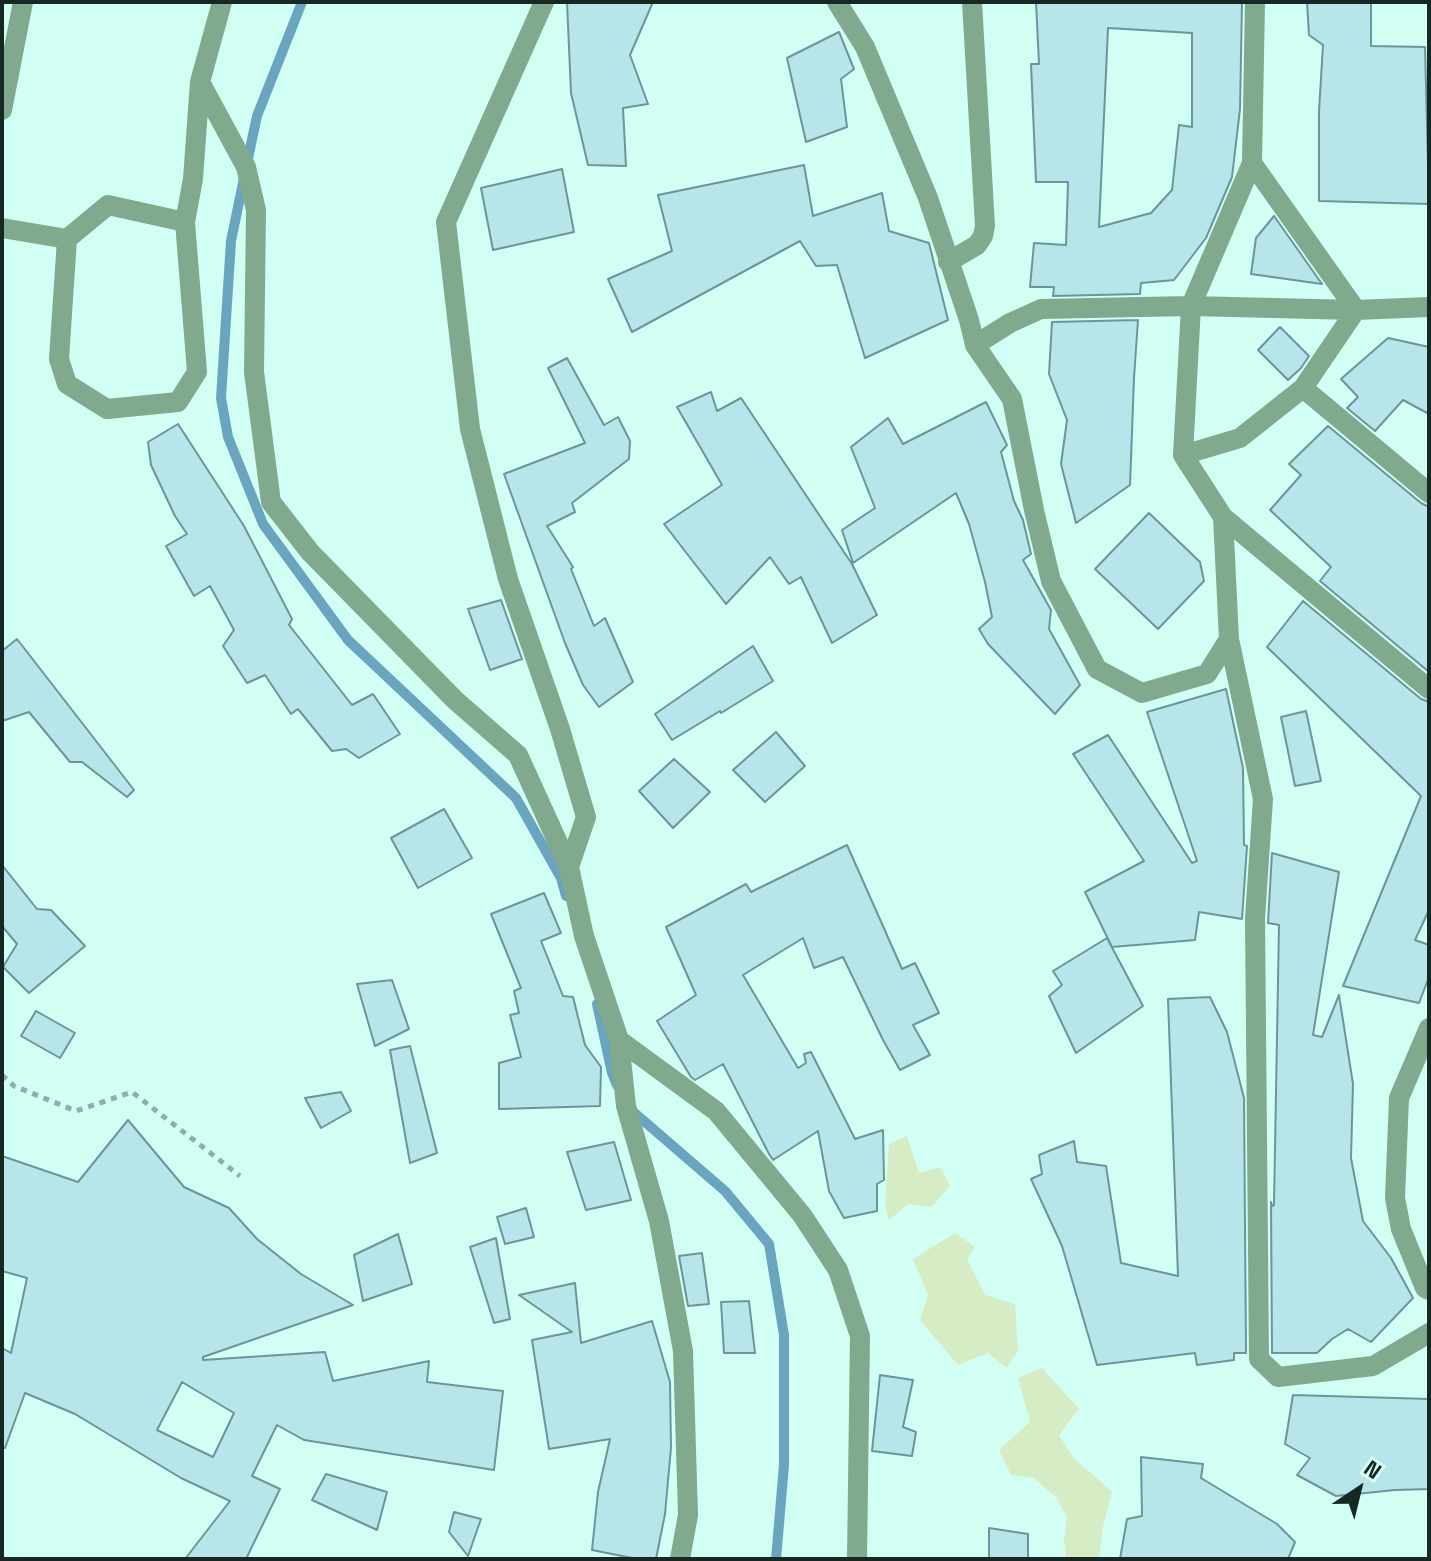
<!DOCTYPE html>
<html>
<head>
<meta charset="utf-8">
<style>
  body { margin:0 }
  #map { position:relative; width:1431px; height:1561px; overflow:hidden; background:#d2fff4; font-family:"Space Grotesk",sans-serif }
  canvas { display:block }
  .frame { position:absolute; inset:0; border:4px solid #162724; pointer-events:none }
  .north { position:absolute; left:1319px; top:1449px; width:80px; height:80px; -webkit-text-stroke:6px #d2fff4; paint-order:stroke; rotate:35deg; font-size:22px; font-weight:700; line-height:32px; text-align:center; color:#162724 }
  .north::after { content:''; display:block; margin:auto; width:28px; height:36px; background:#162724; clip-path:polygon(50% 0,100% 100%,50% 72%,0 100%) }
</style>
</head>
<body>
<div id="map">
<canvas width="1431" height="1561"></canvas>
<div class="frame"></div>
<div class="north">N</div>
</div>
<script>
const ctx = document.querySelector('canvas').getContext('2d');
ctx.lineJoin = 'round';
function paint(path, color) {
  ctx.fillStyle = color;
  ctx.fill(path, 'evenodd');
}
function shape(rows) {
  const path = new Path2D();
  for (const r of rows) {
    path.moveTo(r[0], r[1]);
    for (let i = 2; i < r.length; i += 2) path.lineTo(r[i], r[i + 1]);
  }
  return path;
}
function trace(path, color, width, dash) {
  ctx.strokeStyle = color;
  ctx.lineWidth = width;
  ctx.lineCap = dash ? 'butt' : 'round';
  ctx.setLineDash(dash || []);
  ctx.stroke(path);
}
const green = shape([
  [907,1136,919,1173,940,1167,950,1186,932,1207,908,1204,889,1220,885,1207,889,1144],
  [955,1233,975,1247,967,1259,985,1295,1015,1304,1018,1350,1007,1368,988,1353,958,1365,920,1320,928,1295,913,1259],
  [1042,1368,1079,1409,1059,1435,1074,1459,1112,1491,1103,1527,1099,1559,1066,1559,1064,1539,1067,1517,1056,1497,1033,1478,1011,1475,999,1450,1030,1422,1018,1378]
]);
const stream = shape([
  [247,163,257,116,302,2],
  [244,178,231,241,221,398,228,437,263,524,348,640,516,798,561,878,566,896],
  [597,1004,612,1073,617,1085],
  [630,1109,725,1191,769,1244,784,1335,784,1465,776,1559]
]);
const building = shape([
  [567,2,653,2,630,55,648,104,623,108,626,166,588,165,571,93,567,2],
  [1036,2,1242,2,1240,109,1232,177,1206,238,1174,280,1141,283,1140,294,1053,296,1054,287,1030,287,1034,243,1066,245,1068,182,1036,182,1031,64,1039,64,1036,2],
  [1108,28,1192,33,1192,127,1179,125,1172,190,1151,213,1099,227,1108,28],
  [1307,2,1371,2,1371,46,1425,47,1429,204,1319,201,1319,111,1323,45,1309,35,1307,2],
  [839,32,854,69,841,79,847,127,806,142,787,58,839,32],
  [804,165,813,216,882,193,889,231,929,243,948,320,865,358,837,265,816,266,800,241,632,332,608,279,672,251,658,195,804,165],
  [562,169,574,232,493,250,481,188,562,169],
  [1274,216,1322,284,1251,274,1256,238,1274,216],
  [1138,320,1134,378,1130,485,1076,523,1061,464,1067,420,1049,374,1052,322,1138,320],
  [1280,327,1309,356,1301,368,1288,380,1258,350,1280,327],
  [1388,338,1429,347,1429,414,1403,400,1375,431,1347,408,1358,397,1341,379,1388,338],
  [567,358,604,425,618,417,630,441,629,459,572,503,575,512,547,526,573,567,571,569,594,626,605,618,633,682,599,707,583,685,565,643,504,474,585,443,548,368,567,358],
  [711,392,717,411,741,398,852,564,877,615,832,643,801,577,789,584,770,557,726,604,664,524,722,485,677,407,711,392],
  [986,402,1007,445,1001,452,1014,501,1023,520,1031,554,1023,560,1051,610,1049,629,1080,685,1055,714,988,644,979,629,992,617,985,582,969,524,956,493,853,563,842,530,875,508,851,447,888,418,903,444,986,402],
  [178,424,244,526,292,619,289,625,352,705,373,694,400,734,359,758,346,749,332,751,298,709,291,714,265,675,247,683,223,646,234,630,210,586,194,596,166,546,187,534,175,516,151,465,148,442,178,424],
  [1328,426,1421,503,1429,507,1429,672,1320,581,1331,567,1270,510,1301,475,1289,464,1328,426],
  [1149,513,1200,562,1204,581,1158,629,1095,569,1149,513],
  [501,600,522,659,490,670,468,609,501,600],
  [1303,601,1421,699,1429,702,1429,910,1415,940,1429,945,1429,977,1419,1003,1343,986,1421,796,1267,647,1303,601],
  [17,639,134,790,127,797,82,762,70,762,29,712,2,721,2,651,17,639],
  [753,646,773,681,721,713,720,711,672,740,655,714,753,646],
  [1226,689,1243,768,1244,845,1247,846,1242,919,1199,912,1195,940,1112,947,1085,892,1144,861,1073,754,1108,735,1192,863,1197,861,1147,712,1226,689],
  [1306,711,1321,781,1295,786,1281,717,1306,711],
  [776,732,805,766,765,802,733,770,776,732],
  [674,759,710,792,673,828,639,791,674,759],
  [444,809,472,858,418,888,391,838,444,809],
  [847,845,902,969,915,963,939,1013,913,1025,930,1055,900,1070,883,1040,843,957,814,968,803,938,743,975,798,1068,806,1063,804,1054,811,1052,855,1139,883,1130,884,1180,877,1184,877,1211,844,1218,829,1191,818,1131,773,1160,769,1154,723,1064,695,1080,691,1077,657,1021,696,995,666,927,746,884,751,892,847,845],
  [1272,853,1339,872,1313,1035,1322,1037,1339,995,1353,1084,1351,1158,1363,1221,1391,1258,1413,1298,1371,1342,1348,1329,1332,1339,1317,1353,1272,1353,1271,1202,1272,1206,1274,1205,1279,925,1268,923,1272,853],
  [2,865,37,909,51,910,85,946,29,993,3,967,17,944,2,926,2,865],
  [544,893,561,933,541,941,563,996,573,997,585,1045,601,1067,600,1106,499,1109,499,1063,521,1057,510,1015,519,1013,514,991,521,988,491,914,544,893],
  [1107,938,1143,1006,1076,1053,1049,996,1062,985,1053,971,1107,938],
  [392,980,409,1029,375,1046,357,984,392,980],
  [1210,997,1227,1032,1244,1098,1246,1353,1234,1353,1234,1360,1197,1365,1195,1353,1097,1365,1062,1246,1031,1179,1042,1174,1039,1155,1074,1141,1077,1162,1106,1166,1121,1263,1178,1276,1168,999,1210,997],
  [36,1011,75,1033,60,1058,21,1036,36,1011],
  [410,1046,437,1153,410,1163,390,1050,410,1046],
  [341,1092,351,1111,321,1128,305,1098,341,1092],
  [128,1120,184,1187,229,1208,257,1239,301,1274,353,1305,203,1357,203,1360,325,1352,333,1381,429,1361,427,1382,503,1391,494,1470,304,1440,277,1425,252,1476,280,1489,246,1559,185,1559,230,1501,181,1478,75,1414,25,1393,5,1448,2,1447,2,1348,11,1353,27,1278,2,1271,2,1156,78,1182,128,1120],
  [182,1382,234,1413,213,1457,157,1430,182,1382],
  [614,1142,631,1200,586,1210,567,1152,614,1142],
  [526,1208,534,1237,505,1244,497,1217,526,1208],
  [398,1234,412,1284,363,1301,354,1255,398,1234],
  [496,1238,510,1319,494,1323,470,1247,496,1238],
  [702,1253,709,1304,688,1306,679,1256,702,1253],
  [575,1283,581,1343,652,1321,670,1382,671,1448,665,1514,656,1559,637,1559,592,1550,598,1492,610,1439,549,1449,532,1340,572,1332,519,1295,575,1283],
  [749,1301,755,1353,724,1353,721,1302,749,1301],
  [880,1375,913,1380,903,1427,916,1432,912,1456,872,1451,880,1375],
  [1293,1395,1429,1399,1429,1489,1395,1490,1336,1496,1297,1475,1310,1458,1285,1444,1293,1395],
  [1141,1457,1203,1464,1201,1478,1277,1524,1295,1542,1288,1559,1120,1559,1127,1519,1142,1516,1141,1457],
  [326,1474,387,1492,377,1530,312,1500,326,1474],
  [454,1512,481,1519,468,1556,449,1532,454,1512],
  [989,1528,1028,1534,1028,1559,989,1559,989,1528]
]);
const path = shape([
  [2,1075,14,1086,76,1111,132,1092,240,1176]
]);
const minor = shape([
  [222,2,200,82,246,167,256,210,254,372,271,502,310,552,455,700,518,755,569,867],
  [544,2,446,222,470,429,508,579,560,729,586,817,569,867,584,936,619,1040,626,1106,659,1221,683,1351,688,1515,680,1559],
  [837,2,865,47,928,198,969,320,975,345,1012,399,1034,510,1051,581,1097,669,1142,693,1207,674,1229,639,1223,517],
  [2,110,23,2],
  [1252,163,1191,306,1183,455,1223,517,1429,689],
  [2,228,67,239,108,205,185,222,193,179,200,82],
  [67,239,59,359,67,384,107,409,178,402,197,372,185,222],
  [948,262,977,245,983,236,985,226,972,2],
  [975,345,1010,323,1041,309,1191,306,1356,310,1429,307],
  [1303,388,1429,493],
  [1183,455,1240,438,1303,388,1356,310,1252,163,1255,2],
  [1229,639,1263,799,1255,918,1259,1359,1278,1377,1373,1366,1429,1333],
  [1429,1028,1399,1098,1395,1198,1401,1229,1425,1288,1429,1290],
  [619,1040,716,1111,802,1215,838,1270,860,1336,857,1559]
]);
paint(green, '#d6ecc4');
trace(stream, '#6ba4be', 10);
paint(building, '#b7e5ea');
trace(building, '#6a969b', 2);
trace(path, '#8cafa7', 5, [6, 6]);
trace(minor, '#80a98e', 20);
</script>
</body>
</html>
